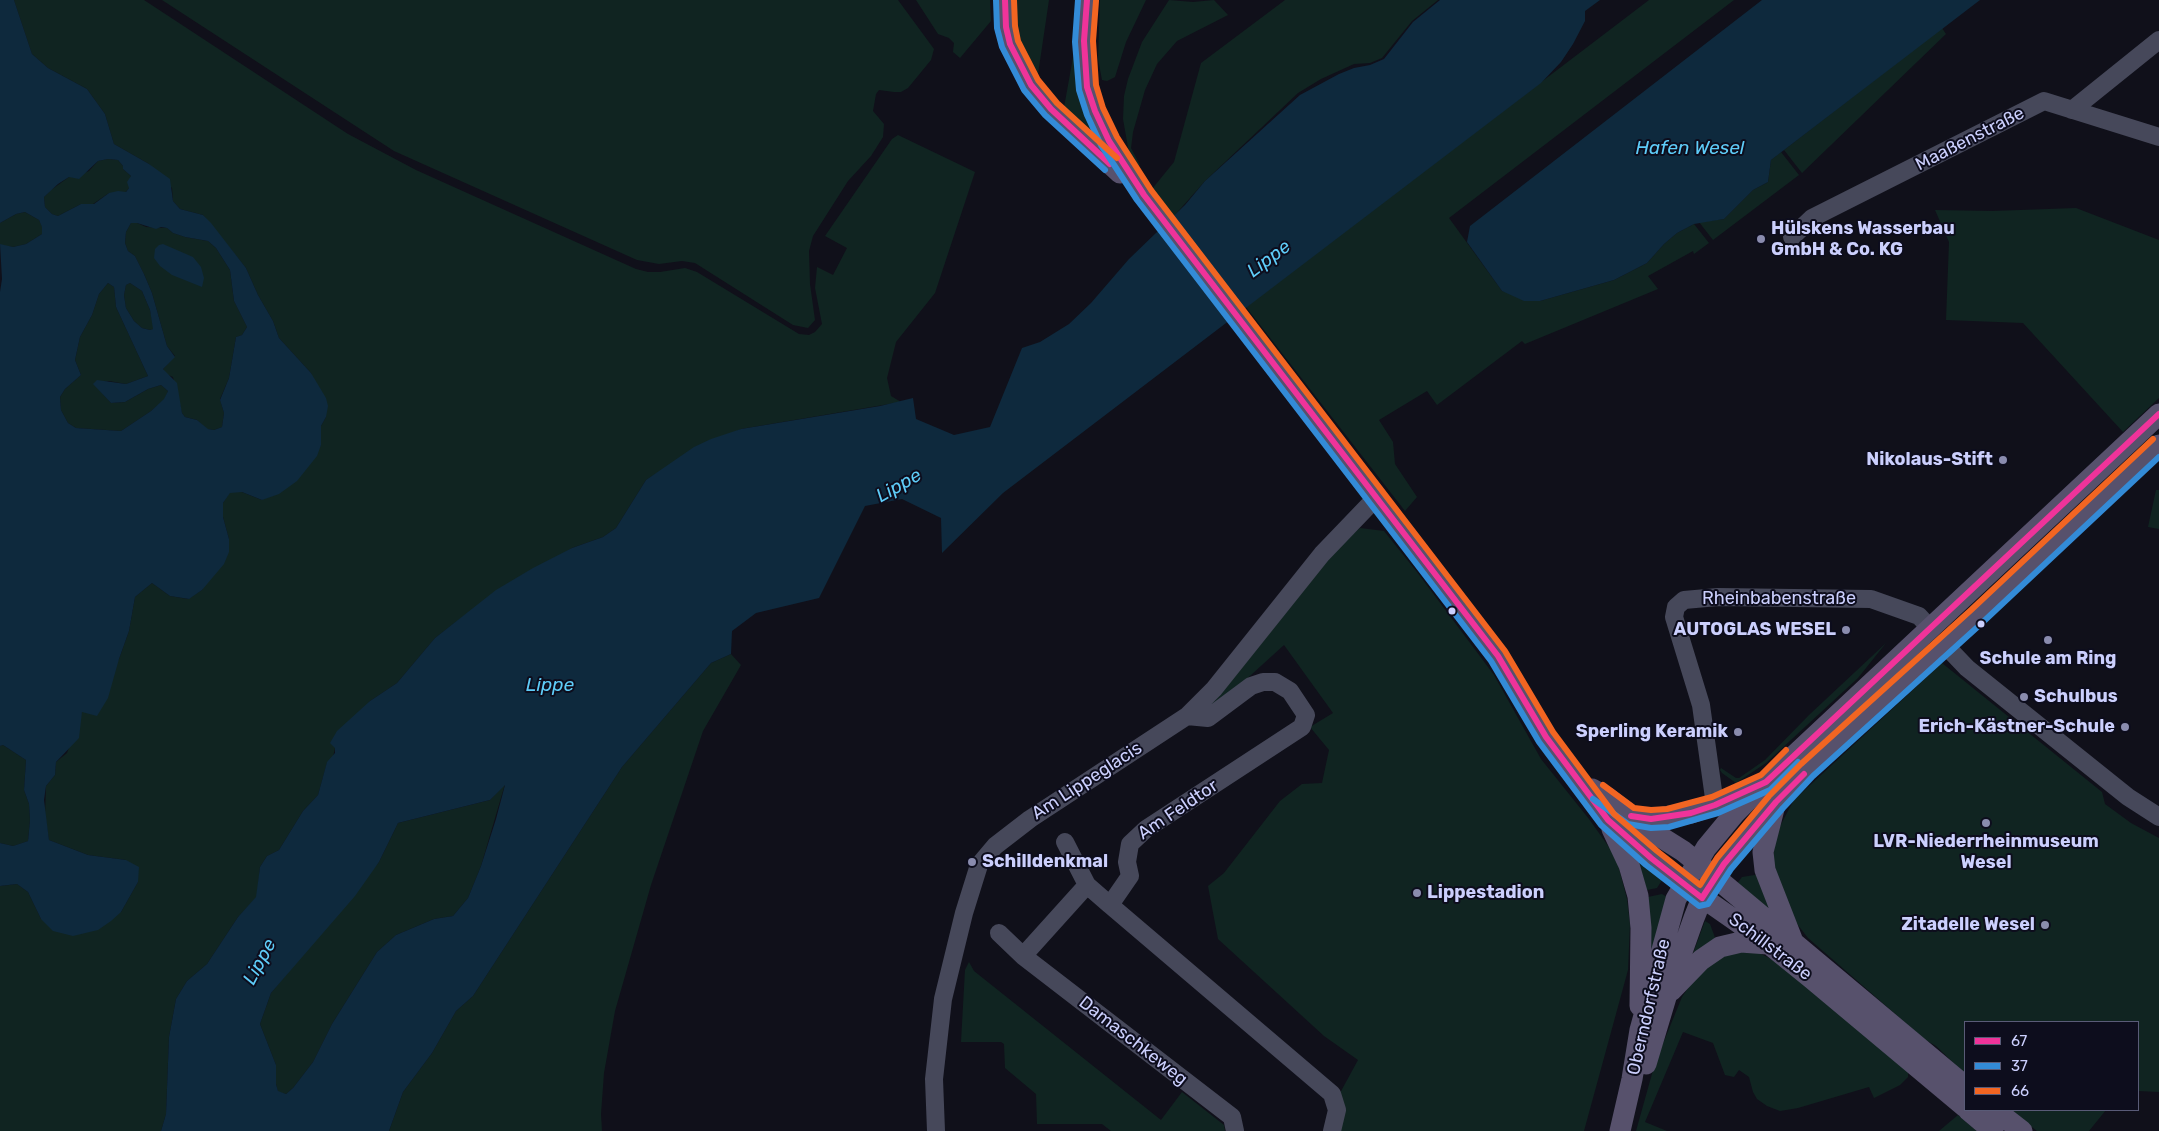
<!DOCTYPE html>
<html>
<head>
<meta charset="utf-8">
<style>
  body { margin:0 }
  #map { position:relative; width:2159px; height:1131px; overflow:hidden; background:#10101a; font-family:Rubik,sans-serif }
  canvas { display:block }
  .legend { position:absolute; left:1964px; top:1021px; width:175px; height:90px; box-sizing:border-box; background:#0d0d1d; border:1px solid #595b77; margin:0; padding:6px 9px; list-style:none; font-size:15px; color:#cbcffd }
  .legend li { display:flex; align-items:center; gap:10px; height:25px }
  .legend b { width:25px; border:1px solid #595b77 }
</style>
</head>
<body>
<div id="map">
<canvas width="2159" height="1131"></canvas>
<ul class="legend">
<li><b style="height:6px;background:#ef339a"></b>67</li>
<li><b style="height:6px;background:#338bd7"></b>37</li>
<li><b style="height:6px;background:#f26522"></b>66</li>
</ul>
</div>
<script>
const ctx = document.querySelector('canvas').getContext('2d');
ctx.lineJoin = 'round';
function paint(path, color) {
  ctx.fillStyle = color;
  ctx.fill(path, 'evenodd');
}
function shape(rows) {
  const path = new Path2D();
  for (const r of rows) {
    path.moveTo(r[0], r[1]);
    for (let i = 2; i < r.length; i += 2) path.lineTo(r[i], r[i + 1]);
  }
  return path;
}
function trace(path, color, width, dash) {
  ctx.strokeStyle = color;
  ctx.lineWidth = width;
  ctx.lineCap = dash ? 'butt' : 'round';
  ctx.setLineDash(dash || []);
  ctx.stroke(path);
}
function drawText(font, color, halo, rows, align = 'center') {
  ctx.font = font + ' Rubik,sans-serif';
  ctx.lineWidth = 4;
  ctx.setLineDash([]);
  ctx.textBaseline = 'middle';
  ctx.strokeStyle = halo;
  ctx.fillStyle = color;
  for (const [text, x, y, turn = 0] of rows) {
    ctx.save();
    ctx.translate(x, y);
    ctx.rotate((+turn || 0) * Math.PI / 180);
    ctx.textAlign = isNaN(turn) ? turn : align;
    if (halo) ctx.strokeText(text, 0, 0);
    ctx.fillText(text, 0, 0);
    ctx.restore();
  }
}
const green = shape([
  [14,0,144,0,348,134,416,170,636,269,648,272,660,272,685,268,697,272,799,334,809,335,815,332,822,324,815,288,817,267,833,275,847,248,825,236,892,139,898,135,975,172,935,293,896,342,887,378,891,396,901,402,741,429,680,459,646,480,616,528,603,537,572,548,465,615,435,638,397,683,370,701,335,748,333,757,327,763,318,795,303,811,279,850,267,856,260,867,257,897,238,917,207,964,187,981,176,999,169,1037,166,1114,161,1131,0,1131,0,886,17,884,28,892,41,919,121,912,138,882,126,860,88,855,49,840,45,815,46,786,55,775,56,762,67,753,82,712,119,659,129,631,135,597,152,583,170,596,188,599,202,590,229,539,223,517,223,503,230,492,242,492,262,500,321,445,321,426,326,417,311,373,279,338,273,321,258,295,246,268,203,215,180,209,173,201,172,188,149,164,114,144,105,114,87,89,48,68,32,54],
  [162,0,898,0,934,49,931,60,908,88,901,92,894,92,879,90,876,94,873,111,884,124,883,137,871,156,848,181,813,236,809,251,810,284,815,320,808,328,793,325,695,263,682,261,659,264,637,260,394,151],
  [916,0,990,0,991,21,960,58,953,52,954,43,949,38,938,34],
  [1011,0,1049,0,1037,81,1021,56],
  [1100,0,1146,0,1126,42,1115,77,1107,81,1102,80,1098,59],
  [1169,0,1193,2,1214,0,1228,15,1177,41,1157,64,1145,90,1133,132,1131,148,1140,165,1136,167,1129,153,1123,119,1124,96,1128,79,1142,42],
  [1285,0,1438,0,1412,21,1382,58,1370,63,1354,64,1321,79,1298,93,1205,181,1174,216,1152,189,1174,162,1201,63],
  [1649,0,1734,0,1449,218,1502,291,1540,301,1614,280,1647,263,1664,244,1677,233,1694,224,1709,243,1694,254,1693,251,1648,276,1658,289,1525,344,1522,341,1437,405,1427,391,1379,420,1393,442,1395,464,1417,497,1405,511,1246,307],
  [1079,24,1114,156,1063,113],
  [1942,28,1946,34,1802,173,1784,150],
  [1781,152,1799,175,1713,240,1699,222,1724,219,1753,190,1768,182,1771,160],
  [108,159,118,160,123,166,123,169,131,176,129,188,125,193,109,193,93,204,81,204,58,216,52,214,45,207,44,197,51,190,69,177,74,177,89,171,98,161],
  [2076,208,2159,240,2159,398,2123,432,2023,323,1946,320,1949,242,1935,210,1992,211],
  [25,212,39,220,42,226,42,234,26,244,13,247,3,246,0,244,0,223,16,214],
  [131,223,137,223,146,227,167,228,173,233,185,237,208,241,216,248,230,270,234,301,247,327,242,335,236,337,229,378,220,399,224,413,222,427,214,430,207,429,197,420,185,417,182,413,173,377,166,374,163,369,175,356,167,346,152,293,144,274,135,256,128,251,125,243,126,232],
  [108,283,114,287,116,307,148,376,126,384,109,381,94,384,111,403,125,402,148,389,161,385,168,391,165,399,151,411,121,431,76,428,68,423,61,410,60,397,65,389,81,375,75,360,80,337,92,315,99,294],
  [130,283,142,291,150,310,154,329,150,330,142,328,134,321,126,308,124,295,126,285],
  [2156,490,2159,490,2159,529,2148,527],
  [1360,528,1384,531,1417,572,1494,675,1541,759,1589,819,1616,857,1627,899,1630,924,1628,970,1584,1131,1338,1131,1340,1093,1358,1060,1324,1036,1218,939,1208,886,1224,873,1280,801,1302,784,1322,783,1329,750,1310,727,1333,713,1284,645,1207,715,1199,709,1338,546],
  [1886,643,1858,678,1766,763,1736,783,1722,773,1720,770,1721,768,1736,778,1739,778,1765,760,1809,715],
  [731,654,741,665,703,731,651,885,615,1011,604,1073,601,1114,602,1131,389,1131,403,1092,432,1053,456,1011,473,996,622,767,711,663],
  [1942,663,2102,792,2105,804,2131,823,2159,838,2159,1092,2138,1091,2138,1022,1965,1022,1965,1074,1936,1046,1924,1039,1808,938,1794,920,1778,886,1773,857,1777,832,1789,809,1794,800],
  [3,745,26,760,24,790,29,804,30,820,28,841,13,846,0,843,0,746],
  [505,784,481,866,468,898,453,916,434,919,396,935,377,952,332,1024,313,1062,293,1088,286,1094,278,1092,276,1084,276,1065,260,1024,271,993,379,862,398,823,490,800],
  [1630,848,1664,877,1657,888,1642,891],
  [1761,874,1776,915,1736,885,1742,877],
  [1662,894,1669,898,1646,968,1643,898],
  [1705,921,1710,924,1717,943,1689,964],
  [1735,951,1757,952,1779,963,1908,1072,1908,1077,1900,1085,1874,1098,1869,1087,1798,1108,1780,1111,1767,1106,1757,1099,1753,1092,1749,1077,1739,1070,1734,1077,1725,1075,1713,1043,1683,1032,1645,1122,1667,1131,1636,1131,1655,1063,1682,997,1697,975,1712,960],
  [969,962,974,971,1161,1120,1182,1092,1224,1125,1225,1131,1111,1131,1102,1124,1037,1124,1036,1094,1005,1068,1004,1044,1001,1042,961,1042,965,970],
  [2010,1110,2106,1110,2089,1131,2037,1131],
  [1958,1115,1977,1131,1939,1131]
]);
const water = shape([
  [0,0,14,0,32,54,48,68,87,89,105,114,114,144,149,164,170,179,173,201,180,209,203,215,211,223,246,268,258,295,273,321,279,338,311,373,326,398,328,406,326,417,321,426,321,445,317,456,297,481,279,494,262,500,242,492,230,493,223,503,223,517,229,539,229,552,224,564,202,590,189,599,170,596,152,583,135,597,129,631,119,659,108,698,97,716,82,712,79,738,56,762,55,775,46,786,44,800,49,840,88,855,126,860,139,867,138,882,121,912,111,921,98,930,73,936,53,931,41,919,28,892,17,884,0,886,0,843,13,846,28,841,30,820,29,804,24,790,26,760,3,745,0,746,0,292,2,279,0,244,13,247,26,244,42,234,42,227,39,220,25,212,16,214,0,223],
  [108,159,118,160,123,166,123,169,131,176,127,182,129,188,126,192,118,191,109,193,94,204,81,204,58,216,52,214,45,207,44,197,58,184,69,177,79,179,98,161],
  [131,223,137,223,156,229,161,227,167,228,173,233,185,237,208,241,216,248,230,270,234,301,247,327,242,335,236,337,229,378,220,400,224,413,222,427,214,430,208,429,197,420,185,417,182,413,177,383,163,369,175,357,167,346,152,293,144,274,135,256,128,251,125,243,126,232],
  [108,283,114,287,116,307,148,376,126,384,97,380,93,384,111,403,125,402,148,389,161,385,168,391,164,399,151,411,121,431,76,428,68,423,61,410,60,397,65,389,81,375,75,360,80,337,92,315,99,294],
  [130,283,142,291,150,310,153,329,150,330,142,328,134,321,126,308,124,295,126,285],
  [1440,0,1600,0,1585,11,1585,21,1573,44,1561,62,1541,83,1003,493,942,553,941,518,902,499,865,506,819,598,756,613,732,631,731,654,711,663,622,767,473,996,456,1011,432,1053,403,1092,389,1131,161,1131,166,1114,169,1037,176,999,187,981,207,964,238,917,256,897,260,867,267,856,279,850,303,811,318,795,327,762,335,753,335,748,330,743,337,731,370,701,397,683,435,638,496,590,533,568,572,548,603,537,616,528,646,480,694,447,711,439,741,429,880,406,913,398,916,419,954,435,990,427,1022,348,1040,342,1069,324,1091,303,1129,259,1185,205,1205,181,1300,95,1339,74,1354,68,1370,65,1384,59,1413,22],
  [505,785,496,819,481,866,468,898,453,916,434,919,396,935,377,952,332,1024,313,1062,293,1088,286,1094,278,1091,276,1084,276,1065,260,1024,271,993,355,896,379,862,398,823,490,800],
  [1762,0,1980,0,1771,160,1768,182,1753,190,1724,219,1694,224,1677,233,1664,244,1647,263,1614,280,1540,301,1524,301,1502,291,1467,242,1470,226],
  [163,244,193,257,201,267,204,278,202,287,172,275,160,266,154,258,155,249,159,245]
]);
const minor = shape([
  [2072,110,2159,40],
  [1792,237,1812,218,2044,101,2159,137],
  [1945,645,1967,668,2128,797,2159,817],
  [1187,716,1208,718,1251,686,1263,682,1275,682,1290,691,1306,715,1302,727,1146,829,1130,844,1127,862,1130,876,1110,905,1332,1094,1337,1110,1332,1131],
  [1715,805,1701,705,1674,617,1676,607,1684,600,1718,597,1871,599,1919,616,1930,628],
  [1065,842,1087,885,1110,905],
  [999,933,1023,956,1232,1117,1235,1131],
  [1023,956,1087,885],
  [936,1131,934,1079,943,999,964,913,979,865,995,846,1030,819,1187,716,1214,689,1322,554,1370,504,1377,498]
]);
const major = shape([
  [1005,0,1006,27,1010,44,1031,85,1051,109,1120,173],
  [1087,0,1084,41,1087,87,1095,111,1109,141,1144,195,1498,656,1546,737,1608,820,1683,884,1769,944,1811,978,1965,1107],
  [1592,789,1608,798,1648,829,1683,851,1715,877,1965,1086],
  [1774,809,1763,852,1765,870,1792,939],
  [1631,816,1651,819,1691,813,1715,805,1754,787],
  [1612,829,1629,865,1638,896,1641,928,1640,1006],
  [1671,991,1701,960,1720,947,1741,942,1768,944],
  [1646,1064,1667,994,1694,918,1702,898,1724,864,1776,802,1807,770,1977,616,2159,445],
  [1968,1110,1993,1131],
  [1995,1110,2022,1131],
  [1620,1131,1632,1079,1640,1030,1676,899,1706,848,1735,813,1766,782,2159,414]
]);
const bus1 = shape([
  [1005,0,1006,27,1010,44,1031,85,1051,109,1110,164],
  [1087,0,1084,41,1087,87,1095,111,1109,141,1144,195,1498,656,1546,737,1608,820,1651,858,1702,898],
  [1631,816,1651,819,1691,813,1715,805,1766,782,2159,414],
  [1702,898,1724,864,1776,802,1804,774]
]);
const bus2 = shape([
  [996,0,997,28,1002,47,1024,90,1045,115,1105,170],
  [1078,0,1075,42,1079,90,1087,115,1101,145,1137,200,1491,661,1539,742,1601,825,1646,865,1699,906,1708,904,1731,869,1783,808,1813,776,1983,622,2159,457],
  [1593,799,1628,824,1651,828,1669,827,1718,813,1770,790,1798,762]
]);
const bus3 = shape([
  [1014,0,1015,26,1018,41,1038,80,1057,103,1117,158],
  [1096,1,1093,41,1096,85,1103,108,1117,137,1151,190,1505,651,1553,732,1614,814,1657,851,1700,885,1717,858,1769,796,1801,764,1971,610,2153,439],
  [1603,785,1634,808,1651,810,1667,809,1712,797,1761,775,1786,750]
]);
const markers = [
  [1761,239,5,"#8a8cae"],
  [2003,460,5,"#8a8cae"],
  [1452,611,4.5,"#cbcffd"],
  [1981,624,4.5,"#cbcffd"],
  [1846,630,5,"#8a8cae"],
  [2048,640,5,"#8a8cae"],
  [2024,697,5,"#8a8cae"],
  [2125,727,5,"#8a8cae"],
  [1738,732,5,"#8a8cae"],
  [1986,823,5,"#8a8cae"],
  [972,862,5,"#8a8cae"],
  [1417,893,5,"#8a8cae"],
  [2045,925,5,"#8a8cae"]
];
const streetNames = [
  ["Maaßenstraße",1970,139,-27],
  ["Rheinbabenstraße",1779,599],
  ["Am Lippeglacis",1087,781,-33],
  ["Am Feldtor",1178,810,-34],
  ["Schillstraße",1770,947,37],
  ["Oberndorfstraße",1649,1007,-77],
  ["Damaschkeweg",1133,1041,38]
];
const poiNames = [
  ["Hülskens Wasserbau",1771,229,"left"],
  ["GmbH & Co. KG",1771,250,"left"],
  ["Nikolaus-Stift",1993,460],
  ["AUTOGLAS WESEL",1836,630],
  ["Schule am Ring",2048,659,"center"],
  ["Schulbus",2034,697,"left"],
  ["Erich-Kästner-Schule",2115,727],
  ["Sperling Keramik",1728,732],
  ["LVR-Niederrheinmuseum",1986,842,"center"],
  ["Wesel",1986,863,"center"],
  ["Schilldenkmal",982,862,"left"],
  ["Lippestadion",1427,893,"left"],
  ["Zitadelle Wesel",2035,925]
];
const waterNames = [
  ["Hafen Wesel",1690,149],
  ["Lippe",1269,259,-37],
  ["Lippe",899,486,-30],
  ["Lippe",550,686],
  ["Lippe",260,962,-62]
];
paint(green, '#102421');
paint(water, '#0e293d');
trace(minor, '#46485a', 18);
trace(major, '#57516c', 21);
trace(bus1, '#ef339a', 6);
trace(bus2, '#338bd7', 6);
trace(bus3, '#f26522', 6);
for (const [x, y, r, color] of markers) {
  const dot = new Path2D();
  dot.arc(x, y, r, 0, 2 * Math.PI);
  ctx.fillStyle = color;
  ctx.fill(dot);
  trace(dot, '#0d0d1d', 2);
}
drawText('18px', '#cbcffd', '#0d0d1d', streetNames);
drawText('bold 18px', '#cbcffd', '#0d0d1d', poiNames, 'right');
drawText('italic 19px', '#5eccf8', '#0d0d1d', waterNames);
</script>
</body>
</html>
